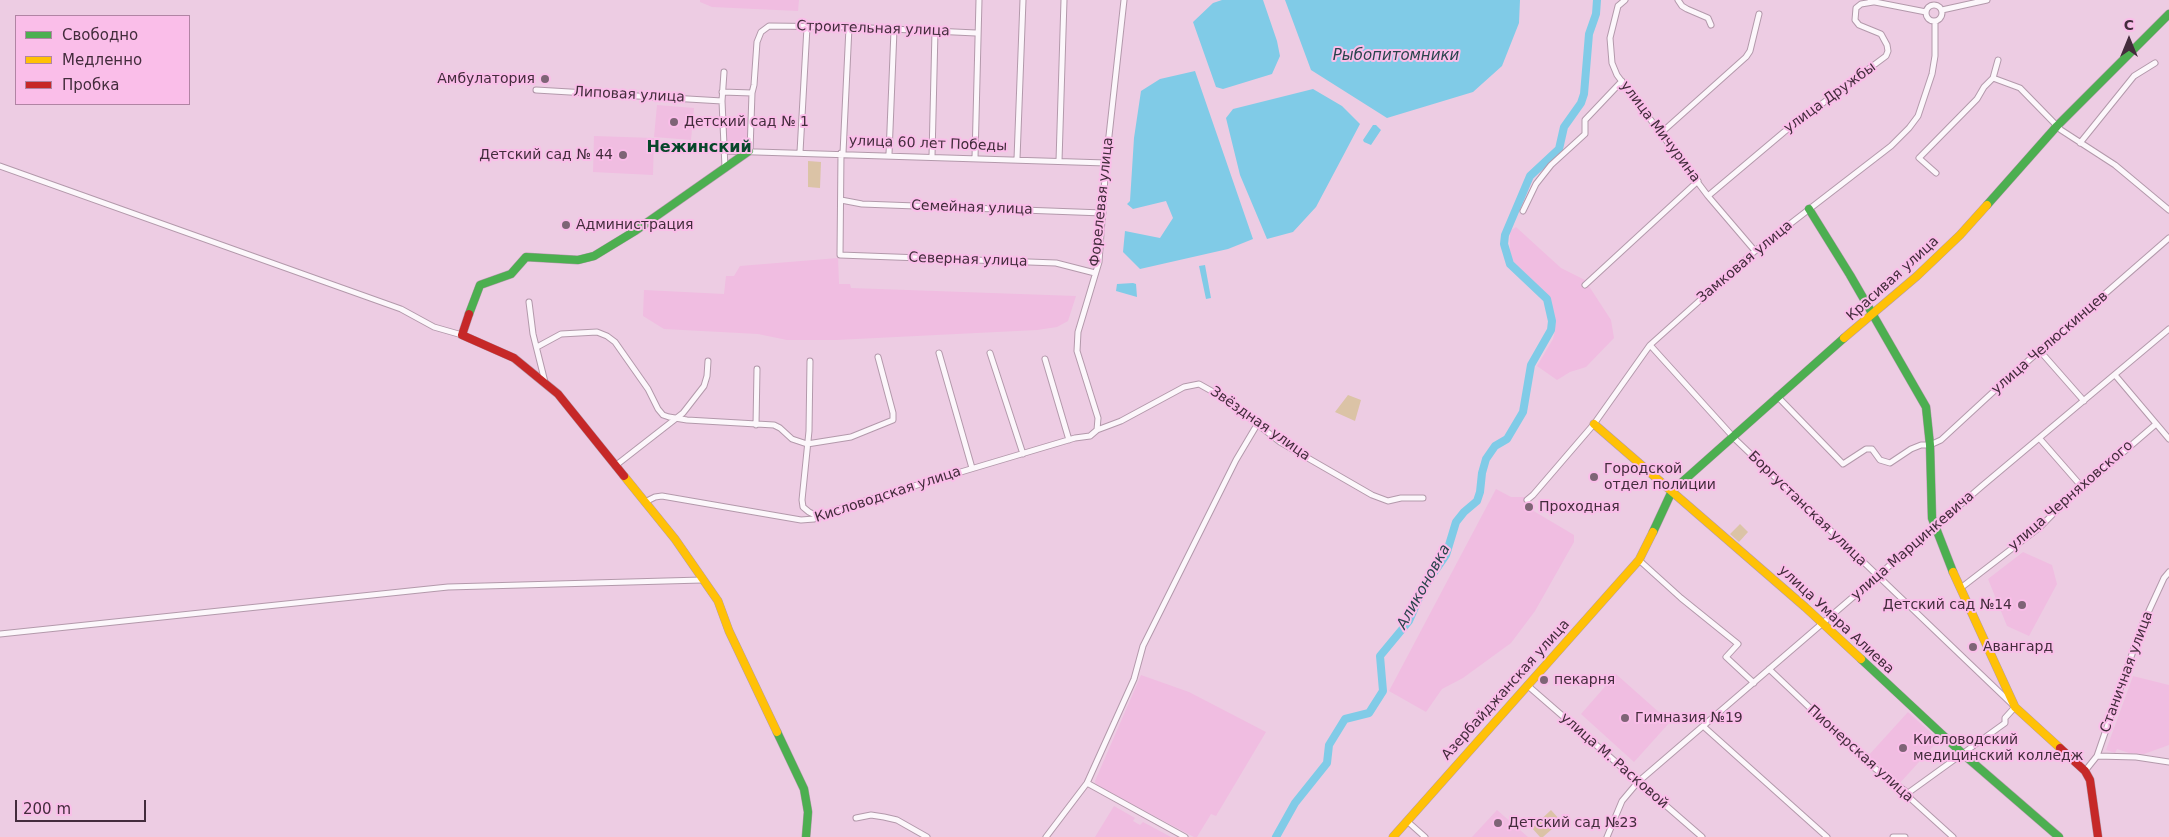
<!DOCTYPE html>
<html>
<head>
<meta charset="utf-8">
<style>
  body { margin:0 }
  #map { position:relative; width:2169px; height:837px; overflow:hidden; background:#edcce3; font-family:"DejaVu Sans",sans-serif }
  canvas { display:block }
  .legend { position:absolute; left:15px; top:15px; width:175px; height:90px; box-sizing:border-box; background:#fabee9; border:1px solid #b184a4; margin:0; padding:6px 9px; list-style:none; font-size:15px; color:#432c3c }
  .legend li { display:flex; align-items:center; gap:10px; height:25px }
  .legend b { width:25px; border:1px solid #b184a4 }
  .north { position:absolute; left:2104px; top:15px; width:50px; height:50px; -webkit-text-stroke:4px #fabee9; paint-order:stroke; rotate:0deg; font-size:14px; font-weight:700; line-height:20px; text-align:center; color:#432c3c }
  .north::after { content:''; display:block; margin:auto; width:18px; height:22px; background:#432c3c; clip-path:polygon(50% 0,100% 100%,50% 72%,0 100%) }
  .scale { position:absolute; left:15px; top:800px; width:131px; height:22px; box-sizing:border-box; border:2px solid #432c3c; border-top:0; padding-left:6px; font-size:15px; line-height:18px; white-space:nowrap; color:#432c3c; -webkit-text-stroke:4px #fabee9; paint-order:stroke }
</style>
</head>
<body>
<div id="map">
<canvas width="2169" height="837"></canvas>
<ul class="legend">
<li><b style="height:6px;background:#4caf50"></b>Свободно</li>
<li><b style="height:6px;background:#ffc107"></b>Медленно</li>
<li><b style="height:6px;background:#c62828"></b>Пробка</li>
</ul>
<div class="north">С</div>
<div class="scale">200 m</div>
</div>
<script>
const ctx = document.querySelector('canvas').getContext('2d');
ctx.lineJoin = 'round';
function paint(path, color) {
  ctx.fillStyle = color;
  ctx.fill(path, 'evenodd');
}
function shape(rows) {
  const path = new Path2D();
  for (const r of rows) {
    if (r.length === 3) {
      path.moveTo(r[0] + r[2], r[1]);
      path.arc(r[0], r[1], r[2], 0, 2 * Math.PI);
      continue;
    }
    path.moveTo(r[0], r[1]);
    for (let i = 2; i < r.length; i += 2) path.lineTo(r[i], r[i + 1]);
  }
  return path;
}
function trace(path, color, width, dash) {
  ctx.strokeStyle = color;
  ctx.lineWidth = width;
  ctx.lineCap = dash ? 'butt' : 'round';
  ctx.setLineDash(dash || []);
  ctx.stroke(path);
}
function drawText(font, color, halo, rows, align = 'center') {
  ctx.font = font + ' "DejaVu Sans",sans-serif';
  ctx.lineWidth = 4;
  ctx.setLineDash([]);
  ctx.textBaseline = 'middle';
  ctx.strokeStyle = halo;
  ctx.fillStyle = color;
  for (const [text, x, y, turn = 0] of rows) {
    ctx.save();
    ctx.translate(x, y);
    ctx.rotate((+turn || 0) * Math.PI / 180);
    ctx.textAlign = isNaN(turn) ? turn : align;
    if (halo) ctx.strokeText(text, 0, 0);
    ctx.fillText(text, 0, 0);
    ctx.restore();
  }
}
const built = shape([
  [700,0,799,0,798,11,712,7,700,2],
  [657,105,694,108,691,140,654,137],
  [723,117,748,117,752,145,749,151,725,151],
  [594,136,654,138,653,175,593,172],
  [1516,227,1561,268,1585,280,1611,320,1614,338,1586,367,1570,372,1557,380,1537,366,1553,339,1555,331,1555,321,1550,297,1513,262,1510,254,1510,231],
  [838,258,839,284,850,284,851,288,1076,296,1068,321,1057,327,1037,330,836,340,787,340,758,334,664,329,643,316,644,290,724,294,726,276,734,276,740,266],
  [1496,489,1511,497,1526,497,1528,503,1534,506,1532,510,1574,535,1574,542,1535,611,1511,643,1463,678,1442,689,1426,712,1389,691],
  [2023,552,2052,565,2057,584,2029,636,2007,626,1988,579],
  [1616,674,1670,722,1634,762,1581,714],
  [1141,675,1189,692,1266,732,1216,816,1211,814,1197,837,1194,837,1096,785,1095,781],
  [2133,676,2169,685,2169,745,2144,754,2129,753,2117,749,2115,753,2106,750],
  [1908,712,1939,740,1899,784,1868,756],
  [1114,806,1135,818,1133,821,1140,825,1143,822,1171,837,1095,837],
  [1497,810,1528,837,1472,837]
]);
const green = shape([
  [808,161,821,162,820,188,808,187],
  [1348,395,1361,400,1355,421,1335,412],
  [1740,524,1748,532,1739,542,1730,534],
  [1551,810,1561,821,1543,837,1540,837,1532,828]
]);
const water = shape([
  [1222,0,1263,0,1277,41,1280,56,1272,74,1223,89,1216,87,1193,22,1213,3],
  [1285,0,1520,0,1519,23,1502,66,1473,92,1387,118,1311,70],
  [1195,71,1253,239,1228,249,1140,269,1123,252,1125,231,1160,238,1173,218,1166,201,1133,209,1127,204,1130,201,1134,138,1141,91,1160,79],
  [1313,89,1342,106,1360,124,1316,207,1293,232,1267,239,1240,175,1226,118,1233,109],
  [1373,125,1376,125,1381,130,1371,145,1364,142,1363,140],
  [1205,265,1211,298,1206,299,1199,266],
  [1133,283,1136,284,1137,297,1116,291,1117,284]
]);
const river = shape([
  [1276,837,1295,803,1327,763,1329,745,1345,719,1369,713,1383,691,1380,656,1409,621,1424,587,1446,555,1456,522,1464,512,1477,501,1480,492,1482,473,1486,459,1495,446,1507,439,1523,412,1531,365,1551,330,1552,321,1547,299,1510,264,1504,244,1505,235,1530,176,1559,149,1564,127,1581,103,1584,94,1589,34,1596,14,1597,0]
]);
const street = shape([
  [1625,0,1618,6,1610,38,1612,63,1617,75,1708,196,1755,251],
  [1678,0,1682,6,1687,9,1708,18,1711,25],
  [1870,1,1926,12],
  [1934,13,8],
  [1942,10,1987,0],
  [724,72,722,101,725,168],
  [1993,78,2020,88,2061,130,2115,165,2169,210],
  [536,90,722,101],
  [722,92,752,93],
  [1661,133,1746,57,1750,51,1759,14],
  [2080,143,2134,76,2155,63],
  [725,151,1106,163],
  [750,151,752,93,754,85,757,42,761,32,769,26,849,27,976,33],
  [800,152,807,27],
  [841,153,840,255,1056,263,1095,273],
  [843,153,849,27],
  [889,154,894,30],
  [932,156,935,31],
  [975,158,979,0],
  [1017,159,1023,0],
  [1059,161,1064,0],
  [0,166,401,309,434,327,462,335],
  [1936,173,1919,158,1977,99,1984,87,1993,78,1998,60],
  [1708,196,1784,132,1886,56,1888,51,1887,45,1881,34,1859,25,1855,20,1856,8,1861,4,1873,2],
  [841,200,862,204,1103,213],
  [1523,211,1536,184,1551,165,1585,134,1585,120,1622,81],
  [1585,285,1698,181],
  [529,302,533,334,545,382],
  [1650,345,1736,440,2015,707,2005,718,2005,723,1908,793],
  [537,347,561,334,597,332,607,336,615,342,648,389,658,409,663,415,669,417,687,420,774,425,780,428,792,439,807,444,851,437,893,420,893,413,878,357],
  [2040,351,2084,401],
  [939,353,972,468],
  [990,353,1023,454],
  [1045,359,1069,440],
  [810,361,809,431,802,500,803,507,809,512,819,517],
  [2115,375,2169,439],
  [1777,396,1843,464,1866,449,1872,449,1880,460,1890,463,1911,449,1921,445,1930,445,1941,440,2005,381,2169,238],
  [756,425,757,369],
  [1097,430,1098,418,1077,351,1078,332,1099,262,1106,163,1124,0],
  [2040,439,2082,487],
  [615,466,683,413,704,386,707,376,708,361],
  [1527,500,1533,495,1594,424,1650,345,1755,251,1891,146,1909,128,1918,116,1932,74,1935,56,1935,21],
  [645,502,655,497,662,496,801,520,814,519,839,509,897,491,1075,438,1090,436,1097,430,1121,421,1184,387,1199,384,1224,398,1280,442,1372,495,1388,501,1401,498,1423,498],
  [1639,560,1681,598,1738,644,1726,657,1754,683],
  [1962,587,2040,527,2063,504,2156,424],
  [0,634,448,587,702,580],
  [1769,669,1869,764,1908,793,1911,799,1953,837],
  [1527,685,1702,837],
  [1703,726,1827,837],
  [2097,756,2136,757,2169,762],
  [2085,771,2097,756,2141,628,2164,578,2169,572],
  [1087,783,1185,837],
  [856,818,871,815,884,817,897,820,927,837],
  [1407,821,1425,837],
  [1046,837,1087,783,1134,679,1143,646,1236,460,1258,423],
  [1607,837,1622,801,1638,782,1982,486,2169,329],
  [1893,837,1905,837]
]);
const fast = shape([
  [1987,205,2057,126,2169,14],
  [1809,209,1850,275,1926,407,1930,445,1932,518,1953,572],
  [469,314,480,285,511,274,526,257,578,260,594,256,635,231,749,151],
  [1653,532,1672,491,1844,338],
  [1861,659,1963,754,2059,837],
  [777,732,804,789,808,812,806,837]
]);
const slow = shape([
  [1844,338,1917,276,1960,235,1987,205],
  [1594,424,1805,607,1861,659],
  [624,476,675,539,718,601,729,631,777,732],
  [1953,572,2015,707,2060,748],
  [1393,837,1639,560,1653,532]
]);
const jam = shape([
  [469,314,462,335,514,358,558,394,624,476],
  [2060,748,2085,771,2090,780,2098,837]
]);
const markers = [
  [545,79,5,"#7e6476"],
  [674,122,5,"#7e6476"],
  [623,155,5,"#7e6476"],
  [566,225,5,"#7e6476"],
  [1594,477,5,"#7e6476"],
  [1529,507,5,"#7e6476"],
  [2022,605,5,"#7e6476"],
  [1973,647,5,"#7e6476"],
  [1544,680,5,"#7e6476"],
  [1625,718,5,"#7e6476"],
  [1903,748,5,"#7e6476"],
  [1498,823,5,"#7e6476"]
];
const streetNames = [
  ["Строительная улица",873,29,2],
  ["Липовая улица",629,95,3],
  ["улица Дружбы",1830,98,-36],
  ["улица Мичурина",1660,132,53],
  ["улица 60 лет Победы",928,144,2],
  ["Форелевая улица",1102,202,-84],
  ["Семейная улица",972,208,2],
  ["Северная улица",968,260,2],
  ["Замковая улица",1745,262,-40],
  ["Красивая улица",1893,279,-42],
  ["улица Челюскинцев",2050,343,-41],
  ["Звёздная улица",1260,424,35],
  ["Кисловодская улица",888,495,-18],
  ["улица Черняховского",2071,496,-41],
  ["Боргустанская улица",1807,509,44],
  ["улица Марцинкевича",1913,546,-41],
  ["улица Умара Алиева",1836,620,43],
  ["Станичная улица",2127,672,-70],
  ["Азербайджанская улица",1506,690,-48],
  ["Пионерская улица",1860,754,42],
  ["улица М. Расковой",1614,761,41]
];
const poiNames = [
  ["Амбулатория",535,79,"right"],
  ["Детский сад № 1",684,122],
  ["Детский сад № 44",613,155,"right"],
  ["Администрация",576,225],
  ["Городской",1604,469],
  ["отдел полиции",1604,485],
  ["Проходная",1539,507],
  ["Детский сад №14",2012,605,"right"],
  ["Авангард",1983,647],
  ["пекарня",1554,680],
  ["Гимназия №19",1635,718],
  ["Кисловодский",1913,740],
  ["медицинский колледж",1913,756],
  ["Детский сад №23",1508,823]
];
const waterNames = [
  ["Рыбопитомники",1396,56],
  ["Аликоновка",1424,587,-61]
];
const quarterNames = [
  ["Нежинский",699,148]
];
paint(built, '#f0bde1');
paint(green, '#dbc3a6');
paint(water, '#80cbe7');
trace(river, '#80cbe7', 8);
trace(street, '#b399ab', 7);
trace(fast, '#b399ab', 9);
trace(slow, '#b399ab', 9);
trace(jam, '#b399ab', 9);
trace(street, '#fcf7fb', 5);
trace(fast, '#4caf50', 8);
trace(slow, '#ffc107', 8);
trace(jam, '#c62828', 8);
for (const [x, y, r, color] of markers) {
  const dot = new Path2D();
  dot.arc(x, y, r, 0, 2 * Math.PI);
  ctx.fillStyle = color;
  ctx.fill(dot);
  trace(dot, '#fabee9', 2);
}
drawText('14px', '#432c3c', '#fabee9', streetNames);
drawText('14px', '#432c3c', '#fabee9', poiNames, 'left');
drawText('italic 15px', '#2a444c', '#fabee9', waterNames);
drawText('bold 16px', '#07472a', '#fabee9', quarterNames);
</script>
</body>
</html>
